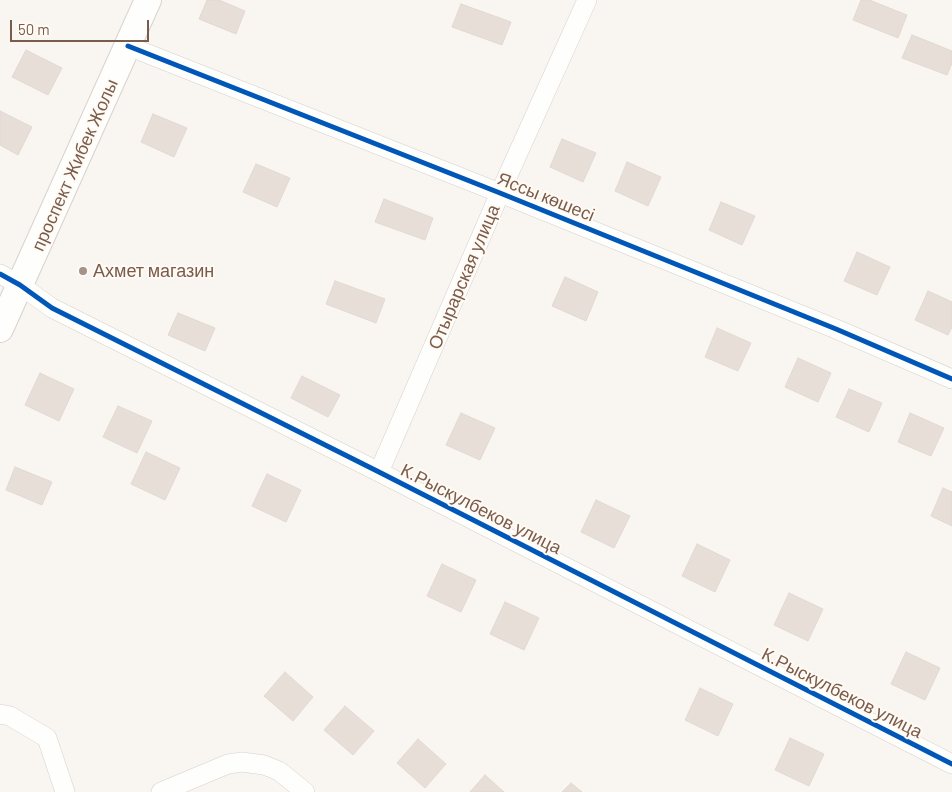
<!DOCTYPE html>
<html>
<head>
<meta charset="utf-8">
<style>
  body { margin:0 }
  #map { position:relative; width:952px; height:792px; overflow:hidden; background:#f9f5f0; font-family:Barlow,sans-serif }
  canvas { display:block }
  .scale { position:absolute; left:10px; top:20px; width:139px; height:22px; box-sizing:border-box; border:2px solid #7a5c4d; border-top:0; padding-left:6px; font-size:15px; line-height:18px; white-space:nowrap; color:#7a5c4d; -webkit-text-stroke:4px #fffaf3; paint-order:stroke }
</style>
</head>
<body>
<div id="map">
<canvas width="952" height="792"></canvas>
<div class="scale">50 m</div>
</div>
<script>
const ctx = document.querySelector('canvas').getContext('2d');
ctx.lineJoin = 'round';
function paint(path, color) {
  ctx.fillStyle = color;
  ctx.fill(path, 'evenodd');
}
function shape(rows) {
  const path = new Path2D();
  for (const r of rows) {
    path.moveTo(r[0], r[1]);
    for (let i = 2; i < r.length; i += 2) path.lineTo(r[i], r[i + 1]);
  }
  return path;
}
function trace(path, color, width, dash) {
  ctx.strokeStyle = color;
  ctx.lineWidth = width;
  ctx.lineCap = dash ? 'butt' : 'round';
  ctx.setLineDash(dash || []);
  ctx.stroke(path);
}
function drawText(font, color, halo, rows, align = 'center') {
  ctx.font = font + ' Barlow,sans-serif';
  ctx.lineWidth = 4;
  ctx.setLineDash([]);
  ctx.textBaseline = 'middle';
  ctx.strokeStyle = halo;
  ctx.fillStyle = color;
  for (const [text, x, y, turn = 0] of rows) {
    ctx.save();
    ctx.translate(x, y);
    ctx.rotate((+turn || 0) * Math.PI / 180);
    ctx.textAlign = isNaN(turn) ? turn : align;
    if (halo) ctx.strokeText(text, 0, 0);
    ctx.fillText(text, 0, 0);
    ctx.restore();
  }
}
const building = shape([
  [207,0,219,0,245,11,236,34,199,19,207,0],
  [861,0,869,0,907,15,898,38,853,20,861,0],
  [461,4,511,22,502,45,452,27,461,4],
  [912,35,952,51,952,63,947,75,902,58,912,35],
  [26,50,62,68,48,95,12,77,26,50],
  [0,111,32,127,18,155,0,145,0,111],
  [153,114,187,128,174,157,141,142,153,114],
  [562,139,596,153,583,182,550,167,562,139],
  [627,162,661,177,648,206,615,191,627,162],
  [256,164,290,178,277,207,243,192,256,164],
  [384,199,433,218,425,240,375,222,384,199],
  [721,202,755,216,742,245,709,230,721,202],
  [857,252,890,267,877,295,844,281,857,252],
  [565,277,598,292,586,321,552,306,565,277],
  [335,281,385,299,376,323,326,304,335,281],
  [928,291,952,302,952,327,948,335,915,320,928,291],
  [178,313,215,328,205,351,168,335,178,313],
  [717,328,751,343,738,371,705,357,717,328],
  [798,358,831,373,818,402,785,387,798,358],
  [40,373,74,389,59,421,25,405,40,373],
  [302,376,340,395,328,417,291,398,302,376],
  [849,389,882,403,869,432,836,417,849,389],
  [118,406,152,421,137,453,103,437,118,406],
  [461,413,495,428,480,460,446,445,461,413],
  [910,413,944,428,931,456,898,442,910,413],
  [146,452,180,468,165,500,131,484,146,452],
  [15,467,52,482,42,505,6,490,15,467],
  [267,474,301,490,286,522,252,506,267,474],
  [943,488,952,492,952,526,931,516,943,488],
  [596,500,630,516,614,548,581,532,596,500],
  [697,544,730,560,715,592,682,576,697,544],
  [442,564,476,580,461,612,427,596,442,564],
  [789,593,823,609,808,641,774,625,789,593],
  [505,602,539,618,524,650,490,634,505,602],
  [906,652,940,668,925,700,891,684,906,652],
  [285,672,313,697,293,721,264,696,285,672],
  [700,688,733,704,718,736,685,720,700,688],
  [345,706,374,731,353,755,324,730,345,706],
  [790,738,824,754,809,786,775,770,790,738],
  [418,739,446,764,425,788,397,763,418,739],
  [485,775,504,792,470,792,485,775],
  [571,783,582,792,562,792,571,783]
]);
const minor = shape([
  [128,46,500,193,836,329,952,379],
  [0,274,20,285,52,308,379,472,952,764],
  [379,472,500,193,587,0],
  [0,714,10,716,47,738,65,792],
  [161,792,228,764,242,762,264,765,279,771,305,792]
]);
const secondary = shape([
  [0,329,148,0]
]);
const cycleway = shape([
  [128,46,500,193,836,329,952,379],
  [0,274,20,285,52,308,379,472,952,764]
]);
const markers = [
  [83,271,5,"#a69286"]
];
const streetNames = [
  ["проспект Жибек Жолы",75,165,-66],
  ["Яссы көшесі",546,197,22],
  ["Отырарская улица",464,277,-67],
  ["К.Рыскулбеков улица",481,509,27],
  ["К.Рыскулбеков улица",842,693,27]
];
const poiNames = [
  ["Ахмет магазин",93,271]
];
paint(building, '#e6ded7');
trace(building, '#e2d8d2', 1);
trace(minor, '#d7d1cb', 20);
trace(secondary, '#d9d2cb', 28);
trace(minor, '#fefefd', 19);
trace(secondary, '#fefefd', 26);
trace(cycleway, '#0057b8', 5);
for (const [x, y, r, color] of markers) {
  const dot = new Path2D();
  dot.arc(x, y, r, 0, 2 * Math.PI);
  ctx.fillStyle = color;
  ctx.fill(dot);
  trace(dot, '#fffaf3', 2);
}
drawText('18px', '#7a5c4d', '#fffaf3', streetNames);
drawText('18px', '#7a5c4d', '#fffaf3', poiNames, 'left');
</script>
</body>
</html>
